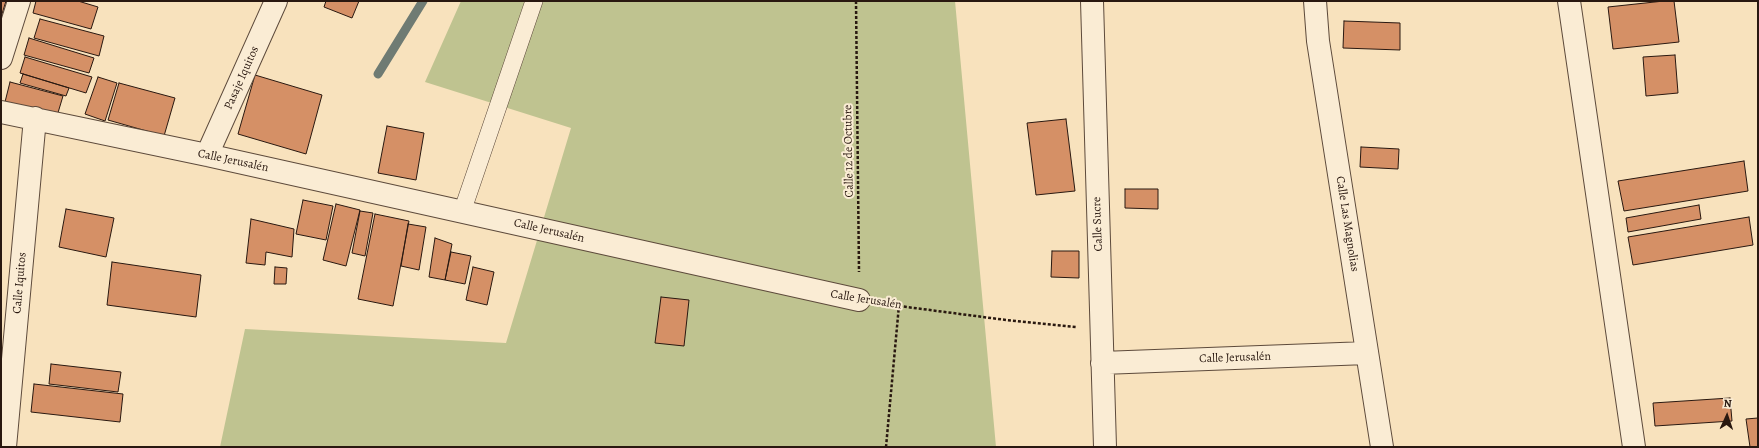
<!DOCTYPE html>
<html>
<head>
<meta charset="utf-8">
<style>
  body { margin:0 }
  #map { position:relative; width:1759px; height:448px; overflow:hidden; background:#f8e2bd; font-family:Alegreya,serif }
  canvas { display:block }
  .frame { position:absolute; inset:0; border:2px solid #291810; pointer-events:none }
  .north { position:absolute; left:1707px; top:396px; width:40px; height:40px; -webkit-text-stroke:3px #faecd4; paint-order:stroke; rotate:3deg; font-size:11px; font-weight:700; line-height:16px; text-align:center; color:#291810 }
  .north::after { content:''; display:block; margin:auto; width:14px; height:18px; background:#291810; clip-path:polygon(50% 0,100% 100%,50% 72%,0 100%) }
</style>
</head>
<body>
<div id="map">
<canvas width="1759" height="448"></canvas>
<div class="frame"></div>
<div class="north">N</div>
</div>
<script>
const ctx = document.querySelector('canvas').getContext('2d');
ctx.lineJoin = 'round';
function paint(path, color) {
  ctx.fillStyle = color;
  ctx.fill(path, 'evenodd');
}
function shape(rows) {
  const path = new Path2D();
  for (const r of rows) {
    path.moveTo(r[0], r[1]);
    for (let i = 2; i < r.length; i += 2) path.lineTo(r[i], r[i + 1]);
  }
  return path;
}
function trace(path, color, width, dash) {
  ctx.strokeStyle = color;
  ctx.lineWidth = width;
  ctx.lineCap = dash ? 'butt' : 'round';
  ctx.setLineDash(dash || []);
  ctx.stroke(path);
}
function drawText(font, color, halo, rows, align = 'center') {
  ctx.font = font + ' Alegreya,serif';
  ctx.lineWidth = 4;
  ctx.setLineDash([]);
  ctx.textBaseline = 'middle';
  ctx.strokeStyle = halo;
  ctx.fillStyle = color;
  for (const [text, x, y, turn = 0] of rows) {
    ctx.save();
    ctx.translate(x, y);
    ctx.rotate((+turn || 0) * Math.PI / 180);
    ctx.textAlign = isNaN(turn) ? turn : align;
    if (halo) ctx.strokeText(text, 0, 0);
    ctx.fillText(text, 0, 0);
    ctx.restore();
  }
}
const green = shape([
  [461,1,955,1,996,447,220,447,245,329,506,343,571,128,425,82]
]);
const stream = shape([
  [378,74,423,1]
]);
const building = shape([
  [1,1,6,1,1,17,1,1],
  [36,1,78,1,98,7,91,29,33,13,36,1],
  [326,1,359,1,352,18,324,7,326,1],
  [1664,1,1674,1,1679,42,1613,49,1608,7,1664,1],
  [40,19,104,36,99,56,34,38,40,19],
  [1344,21,1400,23,1400,50,1343,48,1344,21],
  [29,38,94,58,89,73,24,55,29,38],
  [1675,55,1678,93,1646,96,1643,57,1675,55],
  [25,57,92,77,86,93,20,73,25,57],
  [23,74,69,88,66,96,20,83,23,74],
  [255,75,322,95,306,154,238,134,255,75],
  [98,77,117,83,105,121,85,114,98,77],
  [10,82,63,96,57,116,5,102,10,82],
  [119,83,175,98,164,136,108,120,119,83],
  [1066,119,1075,191,1036,195,1027,123,1066,119],
  [387,126,424,133,416,180,378,173,387,126],
  [1361,147,1399,149,1398,169,1360,167,1361,147],
  [1744,161,1748,191,1624,211,1618,181,1744,161],
  [1125,189,1158,189,1158,209,1125,208,1125,189],
  [303,200,333,206,326,240,296,234,303,200],
  [336,204,360,210,346,266,323,260,336,204],
  [1699,205,1701,219,1628,232,1626,218,1699,205],
  [66,209,114,218,106,257,59,247,66,209],
  [360,211,373,213,365,256,352,253,360,211],
  [375,214,409,221,393,306,358,299,375,214],
  [1749,217,1753,245,1633,265,1628,237,1749,217],
  [251,219,294,229,292,257,266,252,265,265,246,263,251,219],
  [408,224,426,227,419,270,401,266,408,224],
  [435,238,452,244,445,280,429,277,435,238],
  [1052,251,1079,251,1079,278,1051,277,1052,251],
  [451,252,471,256,465,284,445,280,451,252],
  [112,262,201,275,196,317,107,305,112,262],
  [275,267,287,268,286,284,274,284,275,267],
  [473,267,494,272,487,305,466,300,473,267],
  [661,297,689,300,684,346,655,343,661,297],
  [51,364,121,372,118,392,49,384,51,364],
  [34,384,123,394,120,422,31,412,34,384],
  [1730,398,1732,421,1655,426,1653,403,1730,398],
  [1758,418,1758,447,1750,447,1746,419,1758,418]
]);
const path = shape([
  [856,1,859,272],
  [884,304,1006,320,1076,327],
  [886,447,899,305]
]);
const service = shape([
  [462,212,534,1]
]);
const minor = shape([
  [1092,1,1105,447],
  [1315,1,1318,41,1382,447],
  [1569,1,1634,447],
  [1,58,19,1],
  [1,112,207,155,859,300],
  [207,155,276,1],
  [1102,363,1367,353],
  [5,447,35,118]
]);
const streetNames = [
  ["Pasaje Iquitos",242,78,-66],
  ["Calle 12 de Octubre",849,151,-91],
  ["Calle Jerusalén",233,161,12],
  ["Calle Sucre",1098,224,-92],
  ["Calle Las Magnolias",1347,224,81],
  ["Calle Jerusalén",549,231,13],
  ["Calle Iquitos",20,283,-85],
  ["Calle Jerusalén",866,300,9],
  ["Calle Jerusalén",1235,358,-2]
];
paint(green, '#bfc390');
trace(stream, '#6f7b73', 9);
paint(building, '#d59066');
trace(building, '#291810', 1);
trace(service, '#5d4a3b', 18);
trace(minor, '#5d4a3b', 24);
trace(path, '#291810', 2.5, [3, 2]);
trace(service, '#faecd4', 17);
trace(minor, '#faecd4', 22);
drawText('12px', '#291810', '#faecd4', streetNames);
</script>
</body>
</html>
